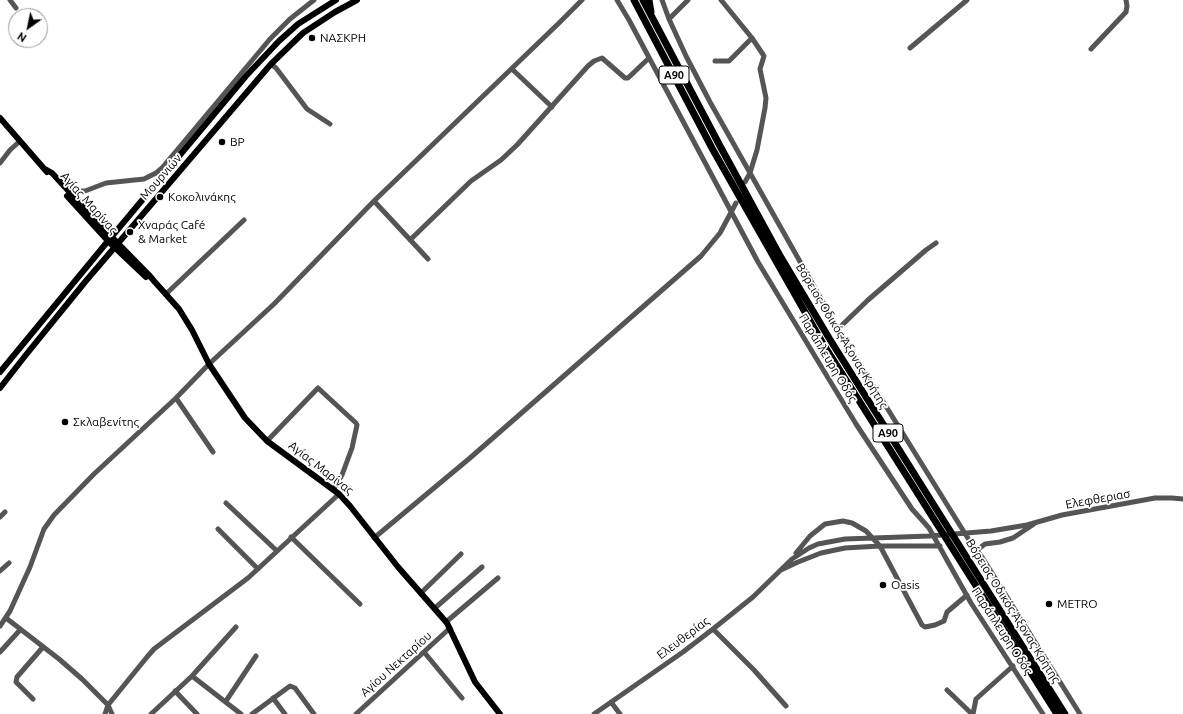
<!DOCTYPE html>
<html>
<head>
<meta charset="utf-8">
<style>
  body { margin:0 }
  #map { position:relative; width:1183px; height:714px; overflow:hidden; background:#fff; font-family:Ubuntu,sans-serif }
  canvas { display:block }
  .north { position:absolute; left:8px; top:8px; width:40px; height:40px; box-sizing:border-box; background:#fff; border:1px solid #999; border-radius:50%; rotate:213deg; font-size:11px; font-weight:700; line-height:16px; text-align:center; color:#000 }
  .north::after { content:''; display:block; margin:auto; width:14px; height:18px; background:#000; clip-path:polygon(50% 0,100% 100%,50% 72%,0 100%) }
</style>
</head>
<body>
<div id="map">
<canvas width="1183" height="714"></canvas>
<div class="north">N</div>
</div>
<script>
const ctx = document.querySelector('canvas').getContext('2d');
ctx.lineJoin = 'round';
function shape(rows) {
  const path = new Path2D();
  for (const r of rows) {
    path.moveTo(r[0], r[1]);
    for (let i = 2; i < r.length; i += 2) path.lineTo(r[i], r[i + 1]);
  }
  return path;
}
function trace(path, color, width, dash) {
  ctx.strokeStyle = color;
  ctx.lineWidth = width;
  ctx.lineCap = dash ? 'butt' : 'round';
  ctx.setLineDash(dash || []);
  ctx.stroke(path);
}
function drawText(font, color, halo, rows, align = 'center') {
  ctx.font = font + ' Ubuntu,sans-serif';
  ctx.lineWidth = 3.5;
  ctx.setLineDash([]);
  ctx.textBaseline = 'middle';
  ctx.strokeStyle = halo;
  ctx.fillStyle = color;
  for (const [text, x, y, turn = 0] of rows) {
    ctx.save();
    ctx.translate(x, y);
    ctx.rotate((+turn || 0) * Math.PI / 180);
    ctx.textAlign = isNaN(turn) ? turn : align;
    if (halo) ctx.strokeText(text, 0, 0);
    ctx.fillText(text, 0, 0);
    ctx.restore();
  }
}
const minor = shape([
  [10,0,16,8],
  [617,0,629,20,758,262,856,424,912,509,929,528,971,603,1043,714],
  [662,0,669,19,686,56,710,102,838,329,969,540,982,557,1080,714],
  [721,0,752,38,764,56,760,69,766,98,765,108,757,150,750,173,745,182],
  [669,19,688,0],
  [910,48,967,0],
  [1091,49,1126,12,1127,6,1126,0],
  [715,61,729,61,752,38],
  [271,64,276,68,307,109,330,124],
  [512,69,552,107],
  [0,163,10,150,20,141],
  [59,181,80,191,85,191,106,183,144,179,156,173,162,168,270,39,290,19,314,0],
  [374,201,428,259],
  [410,240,471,181,501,160,517,145,588,66,594,61,602,58,625,78,628,78,649,58],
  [166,294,244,220],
  [838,329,868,300,926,250,936,243],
  [176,398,213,452],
  [267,441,318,388,356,423,357,425,352,448,342,475,333,490],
  [226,503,277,551],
  [0,517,5,512],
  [218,529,258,569],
  [291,537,360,604],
  [374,538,470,458,701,256,720,233,736,203],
  [977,550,985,544,1000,542,1013,538,1034,524],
  [796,553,810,536,825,524,843,521,852,523,866,531,880,546,922,625,925,627,935,625,944,621,947,612,967,595],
  [781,570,798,562,821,553,845,548,880,546,940,546],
  [0,571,9,563],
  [421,593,461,554],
  [435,608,482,567],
  [6,618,59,659,82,679,108,705,112,714],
  [446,622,498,578],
  [0,626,10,611,30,567,44,529,54,515,94,474,176,398,209,364,274,304,374,201,559,23,582,0],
  [713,629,754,670,786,706],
  [0,652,20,630],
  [424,652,462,698],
  [192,676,241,714],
  [947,690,972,714],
  [175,691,197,714],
  [273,698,285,714],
  [33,699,16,682,17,677,43,647],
  [226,701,256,656],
  [611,702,620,714],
  [105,714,108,705,147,657,154,649,248,578,339,494],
  [151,714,192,676,236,627],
  [252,714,290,686,295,688,314,714],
  [356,714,450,628],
  [594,714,683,652,713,629,753,597,792,559,809,548,818,544,845,539,930,536,991,531,1027,525,1062,515,1155,498,1172,498,1183,499],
  [973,714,976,699,1013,666]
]);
const major = shape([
  [0,118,47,172],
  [45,169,52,173,101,226,149,275,154,281,179,309,192,330,209,364,245,418,267,441,339,494,350,506,398,567,447,623,475,682,500,714],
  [67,196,108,241,146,277],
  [0,372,108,241,246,76,279,41,298,24,336,0],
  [0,388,25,356,85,282,271,64,303,33,335,12,357,0]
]);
const highway = shape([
  [634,0,713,150,822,342,1057,714],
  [643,0,720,146,779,254,829,338,1065,714],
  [649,0,651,12]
]);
const markers = [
  [312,38,4,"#000"],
  [222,142,4,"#000"],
  [160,197,4,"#000"],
  [130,232,4,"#000"],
  [65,422,4,"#000"],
  [883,585,4,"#000"],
  [1049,604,4,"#000"]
];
const shields = [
  [674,75,30],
  [888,433,30]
];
const shieldNames = [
  ["Α90",674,75],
  ["Α90",888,433]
];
const poiNames = [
  ["ΝΑΣΚΡΗ",320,38],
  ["BP",230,142],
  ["Κοκολινάκης",168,197],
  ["Χναράς Café",138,225],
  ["& Market",138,239],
  ["Σκλαβενίτης",73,422],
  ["Oasis",891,585],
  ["METRO",1057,604]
];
const streetNames = [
  ["Μουρνιών",161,177,-49],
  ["Αγίας Μαρίνας",89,203,48],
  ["Βόρειος Οδικός Άξονας Κρήτης",842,336,59],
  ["Παράπλευρη Οδός",828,358,59],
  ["Αγίας Μαρίνας",321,468,38],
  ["Ελεφθεριασ",1098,499,-10],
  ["Βόρειος Οδικός Άξονας Κρήτης",1013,611,58],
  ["Παράπλευρη Οδός",1002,631,57],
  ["Ελευθερίας",683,638,-37],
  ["Αγίου Νεκταρίου",396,664,-42]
];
trace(minor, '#555', 5);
trace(major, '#000', 6);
trace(highway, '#000', 7);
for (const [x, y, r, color] of markers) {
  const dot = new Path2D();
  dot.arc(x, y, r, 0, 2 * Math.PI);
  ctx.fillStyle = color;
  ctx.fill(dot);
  trace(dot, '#fff', 1.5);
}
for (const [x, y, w] of shields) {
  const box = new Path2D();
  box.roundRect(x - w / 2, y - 9, w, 18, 3);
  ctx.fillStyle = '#fff';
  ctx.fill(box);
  trace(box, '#000', 1);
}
drawText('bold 11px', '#000', null, shieldNames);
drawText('12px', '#000', '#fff', poiNames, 'left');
drawText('12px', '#000', '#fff', streetNames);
</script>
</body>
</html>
